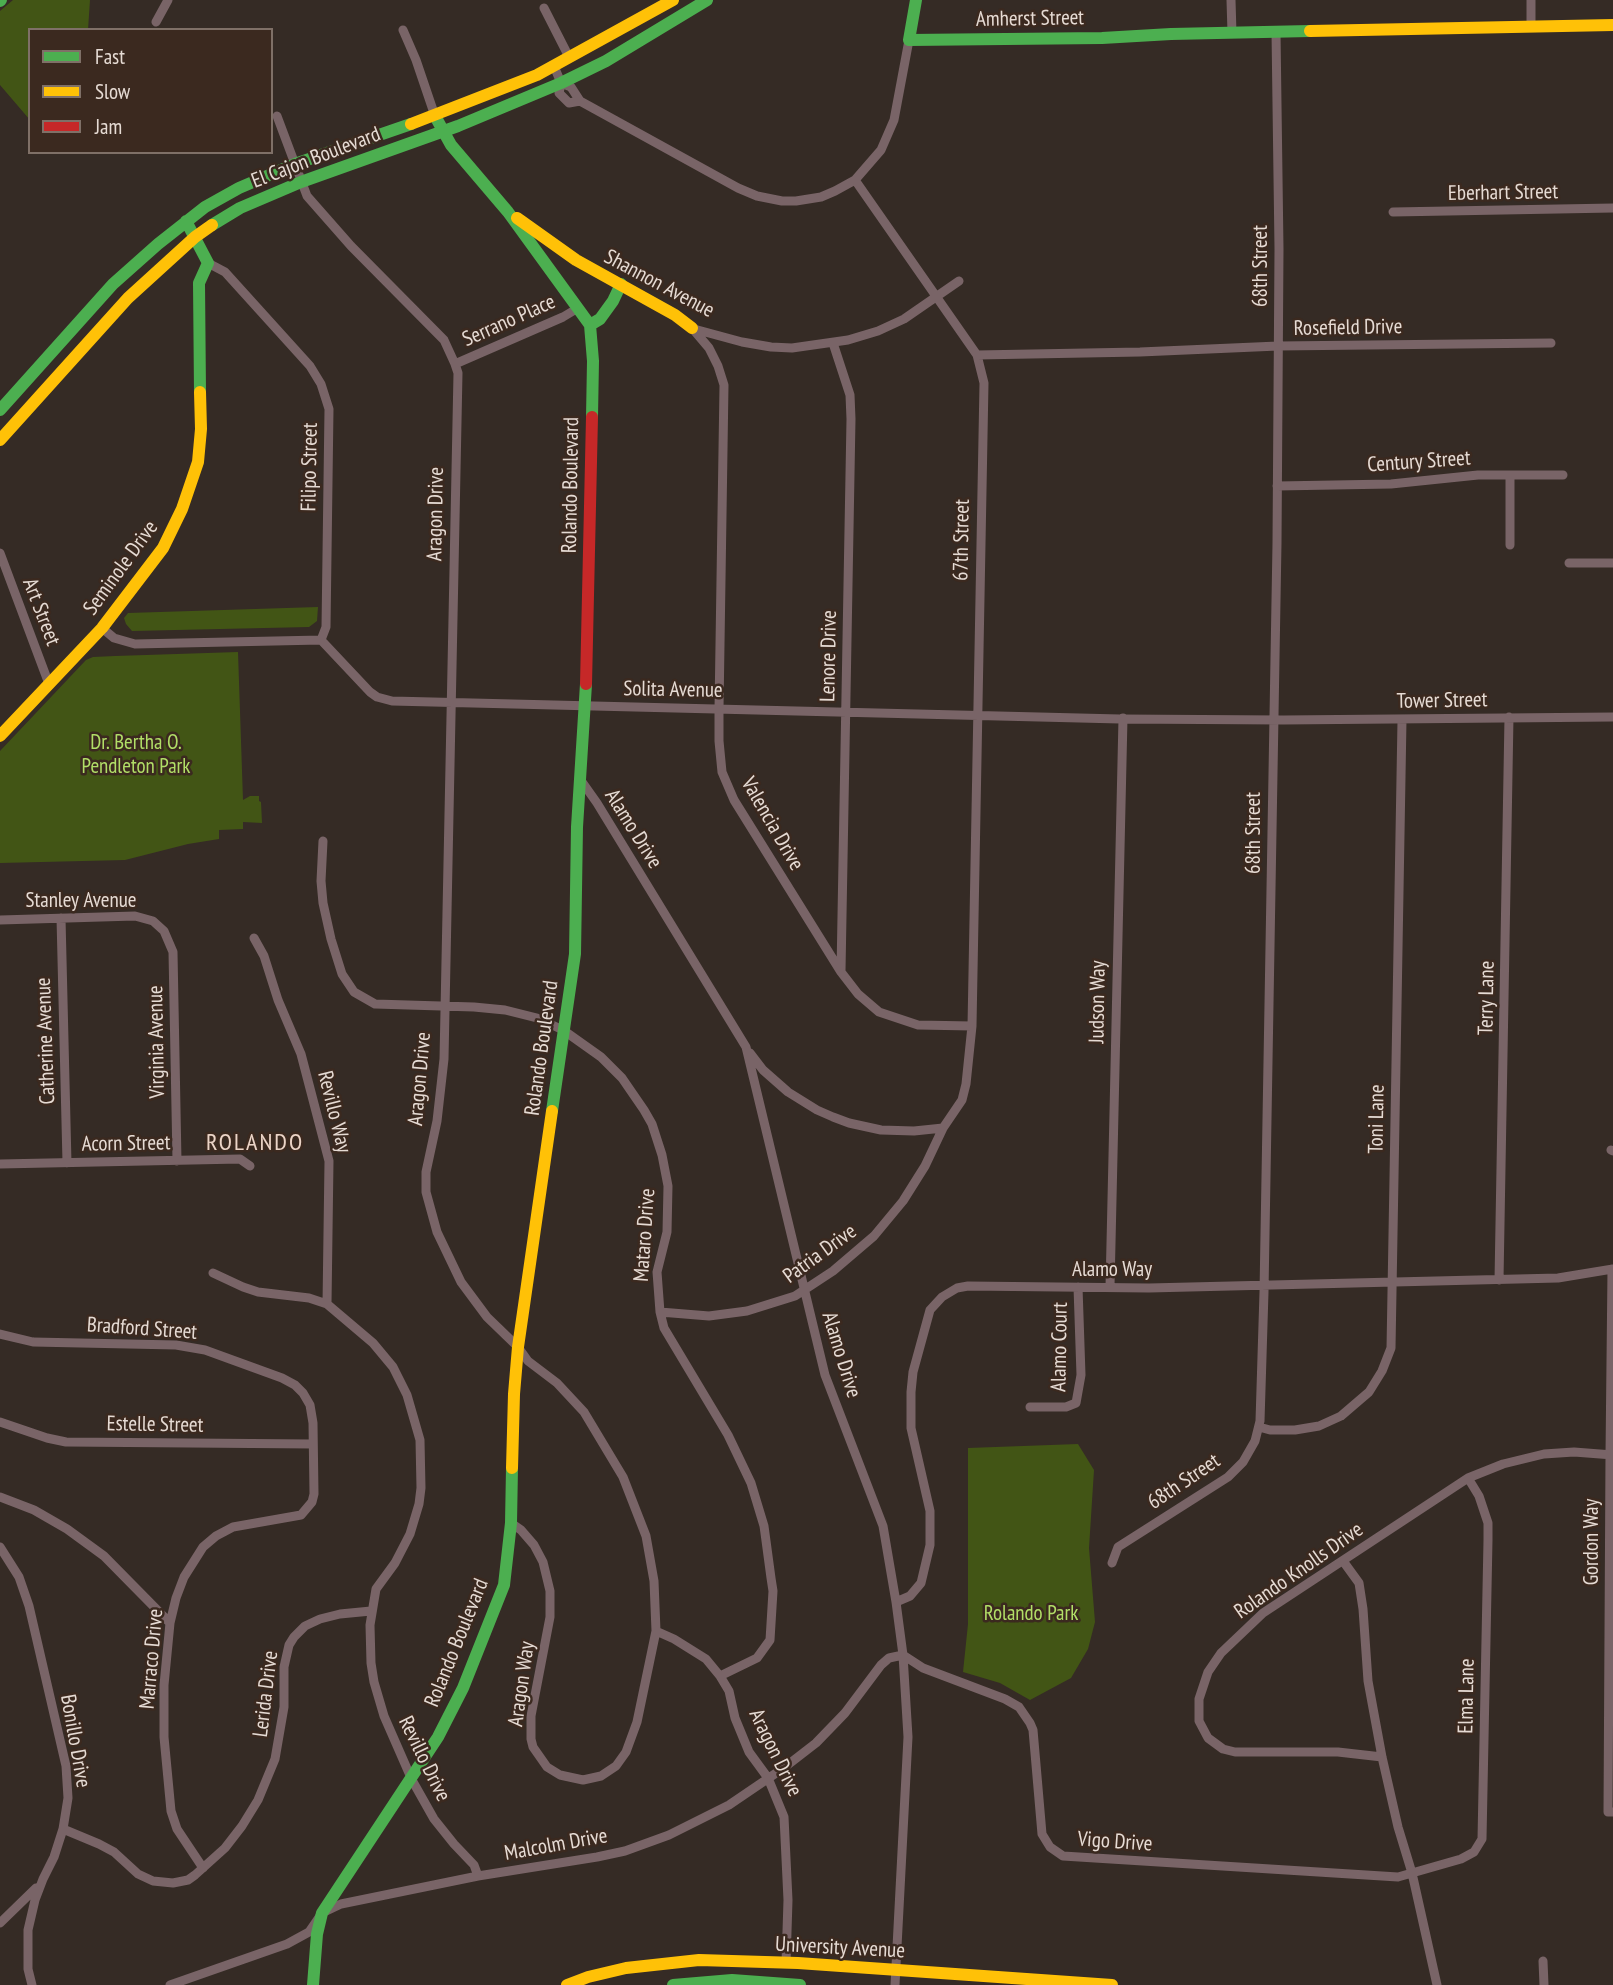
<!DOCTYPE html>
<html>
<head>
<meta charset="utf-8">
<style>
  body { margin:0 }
  #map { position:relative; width:1613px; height:1985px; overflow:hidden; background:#352b25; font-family:"PT Sans Narrow",sans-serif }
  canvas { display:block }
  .legend { position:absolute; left:28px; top:28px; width:245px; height:126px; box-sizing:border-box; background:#3b291f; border:2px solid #7f7067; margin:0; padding:9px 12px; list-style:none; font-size:21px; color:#e6dbd4 }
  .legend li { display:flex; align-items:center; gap:14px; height:35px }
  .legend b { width:35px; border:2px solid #7f7067 }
</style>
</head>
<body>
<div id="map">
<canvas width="1613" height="1985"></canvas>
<ul class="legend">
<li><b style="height:9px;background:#4caf50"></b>Fast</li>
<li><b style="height:9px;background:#ffc107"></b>Slow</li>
<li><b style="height:9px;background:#c62828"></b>Jam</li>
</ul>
</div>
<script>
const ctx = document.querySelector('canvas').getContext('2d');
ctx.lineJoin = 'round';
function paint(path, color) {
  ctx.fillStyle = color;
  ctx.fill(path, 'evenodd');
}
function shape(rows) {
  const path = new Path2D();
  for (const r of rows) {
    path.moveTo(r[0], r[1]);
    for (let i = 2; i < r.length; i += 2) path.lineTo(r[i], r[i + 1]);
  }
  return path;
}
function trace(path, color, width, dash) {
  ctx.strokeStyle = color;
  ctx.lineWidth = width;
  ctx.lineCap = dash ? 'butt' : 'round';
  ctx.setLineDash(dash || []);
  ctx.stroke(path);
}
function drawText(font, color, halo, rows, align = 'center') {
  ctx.font = font + ' "PT Sans Narrow",sans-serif';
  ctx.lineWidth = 5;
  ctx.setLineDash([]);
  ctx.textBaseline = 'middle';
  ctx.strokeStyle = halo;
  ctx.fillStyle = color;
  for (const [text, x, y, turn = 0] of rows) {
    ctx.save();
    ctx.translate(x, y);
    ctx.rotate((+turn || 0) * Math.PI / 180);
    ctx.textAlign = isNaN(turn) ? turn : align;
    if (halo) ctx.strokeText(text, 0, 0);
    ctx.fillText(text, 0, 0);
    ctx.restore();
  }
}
const green = shape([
  [13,0,90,0,88,30,30,30,30,120,0,85,0,11],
  [318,607,317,621,309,627,132,631,126,624,124,618,128,613],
  [238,652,243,800,250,796,259,796,259,801,261,802,262,823,243,822,243,829,219,830,219,839,188,844,125,860,0,863,0,751,86,660,93,657,115,656],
  [1078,1444,1094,1470,1089,1548,1095,1622,1088,1649,1071,1678,1030,1700,1000,1683,963,1672,968,1624,968,1448]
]);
const street = shape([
  [1231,0,1232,33],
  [1531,0,1531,27],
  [544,8,569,57],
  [156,22,168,0],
  [403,30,416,60,435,116],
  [554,66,561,83,559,93,569,103,580,101],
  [561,83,571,87,580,101,738,188,757,196,782,201,796,201,821,197,835,191,855,180,881,150,894,120,909,40],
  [277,116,307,196,351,246,444,340,455,364,458,373,444,1059,437,1121,426,1172,426,1192,437,1232,461,1282,487,1317,518,1347,528,1361,557,1383,584,1412,623,1477,646,1536,654,1581,656,1631,637,1722,626,1752,616,1766,601,1776,583,1780,560,1775,547,1767,533,1747,531,1739,531,1716,550,1617,550,1591,543,1562,534,1545,521,1530,511,1523],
  [1393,212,1613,208],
  [208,263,225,272,310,366,321,384,329,409,326,627,321,640],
  [692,328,709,348,718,366,724,385,719,709,719,741,722,772,734,800,841,972,858,994,879,1012,918,1025,972,1026],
  [694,329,742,342,771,347,792,348,848,340,878,331,904,319,959,281],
  [833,343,850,395,851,419,841,971],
  [977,355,1140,352,1278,346,1551,343],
  [455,364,563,317,578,308],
  [1510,475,1510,545],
  [1277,486,1391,484,1478,475,1563,475],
  [0,553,49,684],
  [1569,563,1613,563],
  [102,628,114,638,135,644,321,640,370,692,377,697,392,701,1120,719,1283,720,1613,717],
  [580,779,597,803,746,1047,825,1375,883,1526,896,1602,903,1655,908,1737,895,1985],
  [323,841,321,881,323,903,331,939,342,974,354,992,375,1004,474,1007,505,1010,537,1018,563,1030,601,1057,622,1078,644,1110,652,1124,662,1155,668,1186,667,1232,657,1272,660,1312,664,1328,728,1435,751,1483,764,1526,771,1578,773,1591,770,1640,757,1658,720,1676],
  [61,918,67,1163],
  [0,920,135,916,153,921,164,931,173,952,177,1161],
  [254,938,264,956,278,1000,301,1054,329,1161,327,1304],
  [750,1053,763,1070,788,1092,817,1110,833,1117,849,1123,881,1130,914,1131,943,1128],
  [1611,1150,1613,1151],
  [0,1164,240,1159,250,1166],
  [1612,1269,1610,1454,1608,1812,1613,1812],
  [213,1273,243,1287,258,1292,309,1298,327,1304,373,1343,393,1367,407,1395,420,1440,421,1488,419,1504,410,1534,395,1563,376,1589,370,1625,371,1663,374,1682,384,1716,412,1780,434,1819,454,1844,474,1865,478,1876],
  [1499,1280,1509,717],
  [1110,1287,1123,718],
  [660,1312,709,1316,747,1311,795,1296,833,1271,874,1236,903,1201,925,1166,943,1128,962,1100,966,1084,972,1026,984,383,977,355,855,180],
  [0,1334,33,1342,176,1345,205,1350,282,1378,295,1385,303,1393,310,1405,313,1423,314,1494,312,1502,301,1515,233,1527,216,1536,203,1547,184,1577,176,1598,170,1623,164,1685,164,1737,171,1811,177,1829,203,1868],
  [1030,1407,1066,1407,1076,1403,1081,1375,1078,1287],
  [0,1422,47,1438,66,1442,313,1444],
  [1259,1427,1270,1430,1295,1430,1319,1426,1341,1416,1369,1392,1382,1371,1391,1348,1402,720],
  [0,1497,34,1510,67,1529,104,1556,170,1623],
  [0,1547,19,1577,29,1606,66,1766,68,1798,63,1829,54,1857,43,1879,35,1900,28,1930,28,1969,32,1985],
  [1343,1561,1359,1583,1363,1609,1368,1681,1382,1757,1398,1827,1412,1873,1437,1985],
  [1112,1563,1118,1547,1228,1477,1243,1462,1255,1441,1260,1421,1264,1292,1277,543,1279,249,1276,32],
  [896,1602,910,1596,921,1583,930,1545,930,1511,911,1428,911,1392,913,1372,930,1310,942,1297,957,1288,968,1286,1149,1288,1558,1278,1613,1269],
  [656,1631,674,1639,706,1659,720,1676,729,1691,735,1718,749,1752,768,1778,784,1817,788,1900,786,1963],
  [1382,1757,1338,1752,1235,1752,1223,1749,1208,1738,1199,1721,1199,1699,1208,1672,1221,1653,1263,1613,1468,1478,1503,1464,1544,1454,1574,1452,1613,1455],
  [63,1829,99,1844,114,1852,138,1874,153,1881,173,1883,188,1880,195,1875,225,1848,242,1826,258,1800,275,1759,284,1707,284,1667,289,1645,294,1637,305,1626,320,1619,340,1614,371,1611],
  [0,1923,36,1888],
  [1543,1961,1544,1985],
  [170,1985,287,1944,309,1932,322,1913,341,1904,478,1876,597,1857,625,1851,669,1835,729,1805,785,1767,816,1743,845,1713,881,1665,889,1658,903,1655,923,1668,1005,1699,1019,1707,1030,1723,1033,1730,1042,1834,1050,1847,1063,1856,1398,1877,1461,1859,1474,1852,1482,1839,1488,1540,1488,1523,1479,1496,1468,1478]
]);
const fast = shape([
  [916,0,909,40,1102,38,1171,34,1310,31],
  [0,1,1,0],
  [435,116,451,145,508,212,590,325,593,361,592,417],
  [186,221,208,263,199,283,200,392],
  [212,225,240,208,301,182,458,126,561,83,606,61,707,0],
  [590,325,600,319,613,301,621,284],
  [0,410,113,284,158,244,205,207,239,188,295,164,411,124],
  [552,1111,575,954,577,827,586,684],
  [313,1985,317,1934,322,1913,438,1737,463,1688,504,1585,511,1523,512,1468],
  [673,1985,732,1980,800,1985]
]);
const slow = shape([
  [1310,31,1613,25],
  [411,124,537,75,673,0],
  [517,218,576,260,675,315,692,328],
  [0,440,128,298,195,237,212,225],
  [0,736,102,628,163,548,182,509,198,462,201,429,200,392],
  [512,1468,514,1394,518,1347,552,1111],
  [567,1985,588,1977,626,1968,699,1960,798,1963,1112,1985]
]);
const jam = shape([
  [586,684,592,417]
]);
const streetNames = [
  ["Amherst Street",1030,19,-1],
  ["El Cajon Boulevard",316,158,-21],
  ["Eberhart Street",1503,193,-1],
  ["68th Street",1261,266,-90],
  ["Shannon Avenue",659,284,28],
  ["Serrano Place",509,321,-24],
  ["Rosefield Drive",1348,328,-1],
  ["Century Street",1419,462,-4],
  ["Filipo Street",310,467,-89],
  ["Rolando Boulevard",571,485,-89],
  ["Aragon Drive",436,514,-89],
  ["67th Street",962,540,-89],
  ["Seminole Drive",121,568,-54],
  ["Art Street",41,612,69],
  ["Lenore Drive",829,656,-89],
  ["Solita Avenue",673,690,1],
  ["Tower Street",1442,701,-1],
  ["Valencia Drive",772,824,60],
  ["Alamo Drive",633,829,58],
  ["68th Street",1254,833,-90],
  ["Stanley Avenue",81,901],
  ["Terry Lane",1487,998,-89],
  ["Judson Way",1098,1002,-89],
  ["Catherine Avenue",46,1041,-92],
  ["Virginia Avenue",157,1042,-91],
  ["Rolando Boulevard",542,1048,-82],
  ["Aragon Drive",420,1079,-85],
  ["Revillo Way",334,1112,76],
  ["Toni Lane",1377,1119,-89],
  ["Acorn Street",126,1144,-1],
  ["Mataro Drive",645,1235,-86],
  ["Patria Drive",820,1254,-36],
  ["Alamo Way",1112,1270],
  ["Bradford Street",142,1329,4],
  ["Alamo Court",1060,1347,-89],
  ["Alamo Drive",841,1355,73],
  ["Estelle Street",155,1425,1],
  ["68th Street",1184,1482,-34],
  ["Gordon Way",1592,1542,-90],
  ["Rolando Knolls Drive",1299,1571,-35],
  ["Rolando Boulevard",457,1643,-68],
  ["Marraco Drive",152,1659,-85],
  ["Aragon Way",522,1684,-82],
  ["Lerida Drive",266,1694,-83],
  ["Elma Lane",1467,1696,-89],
  ["Bonillo Drive",75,1741,80],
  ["Aragon Drive",775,1753,64],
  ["Revillo Drive",424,1759,64],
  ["Vigo Drive",1115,1842,4],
  ["Malcolm Drive",556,1845,-10],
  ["University Avenue",840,1948,3]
];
const parkNames = [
  ["Dr. Bertha O.",136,743],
  ["Pendleton Park",136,767],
  ["Rolando Park",1031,1614]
];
const quarterNames = [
  ["ROLANDO",255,1143]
];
paint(green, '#425515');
trace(street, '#796467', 9);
trace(fast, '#4caf50', 12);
trace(slow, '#ffc107', 12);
trace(jam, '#c62828', 12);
drawText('21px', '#e6dbd4', '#3b291f', streetNames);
drawText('21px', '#b1de67', '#3b291f', parkNames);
ctx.letterSpacing = '2px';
drawText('24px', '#ebd4c7', '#3b291f', quarterNames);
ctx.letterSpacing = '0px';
</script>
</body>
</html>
